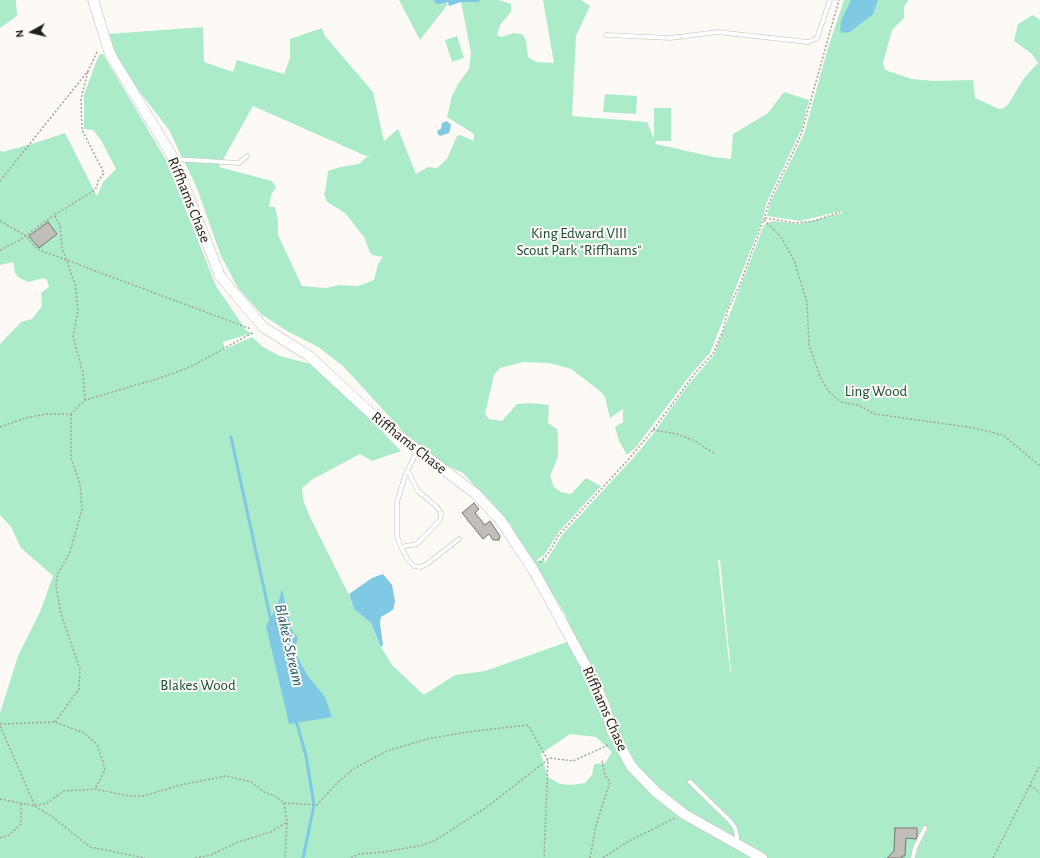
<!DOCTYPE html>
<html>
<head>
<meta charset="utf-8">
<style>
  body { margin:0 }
  #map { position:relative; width:1040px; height:858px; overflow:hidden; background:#fdfaf6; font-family:"Alegreya Sans",sans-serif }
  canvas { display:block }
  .north { position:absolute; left:12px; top:12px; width:40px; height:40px; -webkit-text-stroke:3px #fdfaf6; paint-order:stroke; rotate:262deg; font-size:11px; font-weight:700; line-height:16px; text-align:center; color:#21201e }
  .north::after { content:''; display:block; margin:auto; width:14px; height:18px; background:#21201e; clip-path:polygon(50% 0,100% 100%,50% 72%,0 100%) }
</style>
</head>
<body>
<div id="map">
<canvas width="1040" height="858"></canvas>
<div class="north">N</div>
</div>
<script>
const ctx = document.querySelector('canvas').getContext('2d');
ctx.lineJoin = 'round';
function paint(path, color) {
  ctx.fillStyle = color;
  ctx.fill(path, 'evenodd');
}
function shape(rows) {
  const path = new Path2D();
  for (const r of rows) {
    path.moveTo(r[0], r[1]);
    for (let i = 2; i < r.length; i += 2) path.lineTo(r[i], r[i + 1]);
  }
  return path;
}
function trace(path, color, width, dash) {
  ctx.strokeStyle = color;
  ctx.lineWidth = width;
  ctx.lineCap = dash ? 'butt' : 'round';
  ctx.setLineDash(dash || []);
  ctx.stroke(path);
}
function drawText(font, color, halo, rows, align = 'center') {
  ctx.font = font + ' "Alegreya Sans",sans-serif';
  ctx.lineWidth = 4;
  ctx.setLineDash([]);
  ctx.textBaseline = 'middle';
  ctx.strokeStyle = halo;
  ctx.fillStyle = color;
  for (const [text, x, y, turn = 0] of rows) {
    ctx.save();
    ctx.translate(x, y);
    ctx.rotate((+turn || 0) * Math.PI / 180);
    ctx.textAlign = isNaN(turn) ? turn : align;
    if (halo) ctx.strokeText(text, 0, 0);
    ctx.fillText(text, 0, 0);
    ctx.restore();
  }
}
const green = shape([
  [0,0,16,0,17,16,0,28],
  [399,0,434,0,435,3,447,2,448,4,420,40],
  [480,0,499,0,511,4,511,12,500,25,497,35,501,37,513,33,522,34,526,40,528,57,536,62,554,63,543,0,581,0,590,6,576,36,572,116,647,122,654,139,654,108,671,108,671,141,655,141,656,144,714,157,731,159,733,134,768,113,784,92,809,100,802,128,767,202,761,224,710,353,692,373,636,447,627,455,619,441,615,427,623,422,623,409,610,418,605,397,600,391,571,369,549,363,523,362,500,368,494,375,485,414,489,419,502,421,517,404,530,403,549,405,548,423,557,429,558,436,558,457,550,476,554,487,561,492,571,494,586,478,601,486,558,533,544,555,535,561,544,560,545,563,562,535,635,456,653,434,688,385,714,355,764,225,773,221,799,224,842,213,841,211,800,221,767,216,771,201,804,134,828,48,844,0,908,0,904,7,904,18,892,30,883,63,885,70,912,79,933,81,973,80,975,98,999,109,1004,108,1009,103,1024,78,1038,63,1032,54,1014,41,1018,24,1033,15,1040,20,1040,858,0,858,0,713,18,656,40,612,53,576,21,548,11,527,0,515,0,344,21,322,32,319,42,306,41,293,49,287,47,280,43,278,29,282,19,278,15,273,13,262,0,265,0,150,2,152,32,144,65,133,97,196,103,182,116,169,101,140,93,130,84,129,84,95,96,62,100,54,103,54,166,160,216,286,246,330,253,335,249,334,223,342,225,349,252,337,263,347,280,356,311,364,320,368,401,451,372,461,360,454,313,479,302,488,303,500,310,517,349,595,354,609,371,623,381,647,392,665,424,695,455,675,485,671,564,643,575,637,565,614,515,535,511,525,463,473,442,464,407,436,343,366,318,347,289,332,262,315,238,288,221,256,196,186,169,130,132,82,118,58,108,34,203,27,204,62,233,72,237,60,284,74,290,58,290,39,322,28,325,36,373,92,384,141,398,129,416,174,428,167,437,168,447,159,457,136,460,135,474,141,474,134,447,117,452,96,458,84,469,69,471,53,461,2,479,2],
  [253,106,366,156,370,154,359,164,340,167,328,171,326,188,324,194,327,202,345,213,364,237,370,253,372,255,383,257,378,264,374,280,358,286,339,285,326,288,302,286,278,235,278,220,275,207,269,207,271,195,276,187,272,181,219,167],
  [718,560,720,560,731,672,730,672],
  [570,734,596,737,612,752,605,763,594,764,592,775,585,783,571,785,560,784,548,777,541,754],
  [457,36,464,58,452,62,445,40],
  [605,94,637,96,636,114,603,112]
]);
const water = shape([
  [434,0,480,0,479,2,461,2,449,6,448,2,438,4,435,3],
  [851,0,878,0,873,14,850,32,842,33,840,30,841,21],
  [447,121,451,125,449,133,440,136,437,133,438,130,441,129,442,123],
  [383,574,392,585,395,601,393,610,381,617,380,623,383,645,381,647,371,623,354,609,349,594,372,578],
  [282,589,291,629,298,638,295,646,298,658,308,676,325,697,332,717,289,724,266,626,277,607]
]);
const stream = shape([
  [231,437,271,621],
  [296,720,306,756,314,805,303,858]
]);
const building = shape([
  [48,222,57,234,39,248,29,236,48,222],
  [474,503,479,509,475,513,485,525,490,521,500,536,499,540,493,540,489,534,483,539,462,513,474,503],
  [895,828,917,828,917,837,916,839,906,838,905,856,902,856,902,858,887,858,894,851,895,828]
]);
const path = shape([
  [0,181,88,71,98,50],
  [765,218,796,223,814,221,840,212],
  [764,220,781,237,794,260,807,302,809,345,821,379,830,393,841,402,858,405,875,414,974,428,1003,435,1040,466],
  [0,221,26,236,37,249,251,329],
  [0,250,20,240,54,215],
  [85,400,83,373,73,336,78,311,75,284,62,248,60,225,54,215,92,192,97,187,98,181,104,173,82,130,81,99,88,71],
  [0,427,25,418,47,414,71,414,85,400,157,379,190,367,254,332],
  [653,430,677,434,695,441,715,454],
  [540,563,550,551,558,536,627,461,653,430,696,372,713,354,723,331,728,309,740,285,772,196,801,135,839,0],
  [55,722,79,689,80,669,61,614,56,586,57,575,70,552,82,509,80,484,71,458,71,414],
  [0,724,55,722,84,733,97,744,104,765,105,770,95,789],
  [0,726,35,806],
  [1030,785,1040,793],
  [0,799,35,806,54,818,90,847,145,858],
  [284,803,287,822,285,858],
  [35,806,47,803,64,791,95,789,129,796,144,796,180,785,226,776,251,782,264,792,275,796,284,803,317,805,334,786,353,769,387,751,427,739,467,732,528,725,548,760,544,858],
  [0,838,9,835,21,824,21,803],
  [195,858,211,855,238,842,271,832,287,822],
  [351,858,359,854,384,852,419,846,434,841,484,809,550,758,573,761,608,745],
  [590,858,596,825,610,782,605,775,602,760],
  [603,858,627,842,675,818],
  [993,858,1040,765]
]);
const service = shape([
  [606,35,671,38,717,32,808,42,817,38,830,0],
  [174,159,239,163,247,156],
  [417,451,405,476,397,502,397,536,401,547,408,560,414,566,420,567,427,564,459,539],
  [401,547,417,544,440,520,441,513,437,507,418,491,408,471],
  [690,782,730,821,735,828,737,837,736,843],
  [913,858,915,848,925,828]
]);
const tertiary = shape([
  [93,0,110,54,174,159,220,276,263,327,309,356,377,419,476,494,501,521,534,571,594,681,604,704,612,731,631,766,656,792,684,814,762,858]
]);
const streetNames = [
  ["Riffhams Chase",189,200,68],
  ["Riffhams Chase",409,443,38],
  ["Riffhams Chase",605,709,66]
];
const parkNames = [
  ["King Edward VIII",579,233],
  ["Scout Park \"Riffhams\"",579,250],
  ["Ling Wood",876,391],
  ["Blakes Wood",198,685]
];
const waterNames = [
  ["Blake's Stream",289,645,77]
];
paint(green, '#acebc9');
paint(water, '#7fc9e5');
trace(stream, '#7fc9e5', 3);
paint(building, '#c1beba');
trace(building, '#797672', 1);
trace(service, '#c1bdb9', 5);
trace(tertiary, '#c1bdb9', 11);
trace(path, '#a3a19e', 1.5, [2, 2]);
trace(service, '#fff', 4);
trace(tertiary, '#fff', 10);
drawText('15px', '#21201e', '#fdfaf6', streetNames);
drawText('15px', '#164932', '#fdfaf6', parkNames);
drawText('italic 16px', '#205b6f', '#fdfaf6', waterNames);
</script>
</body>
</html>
